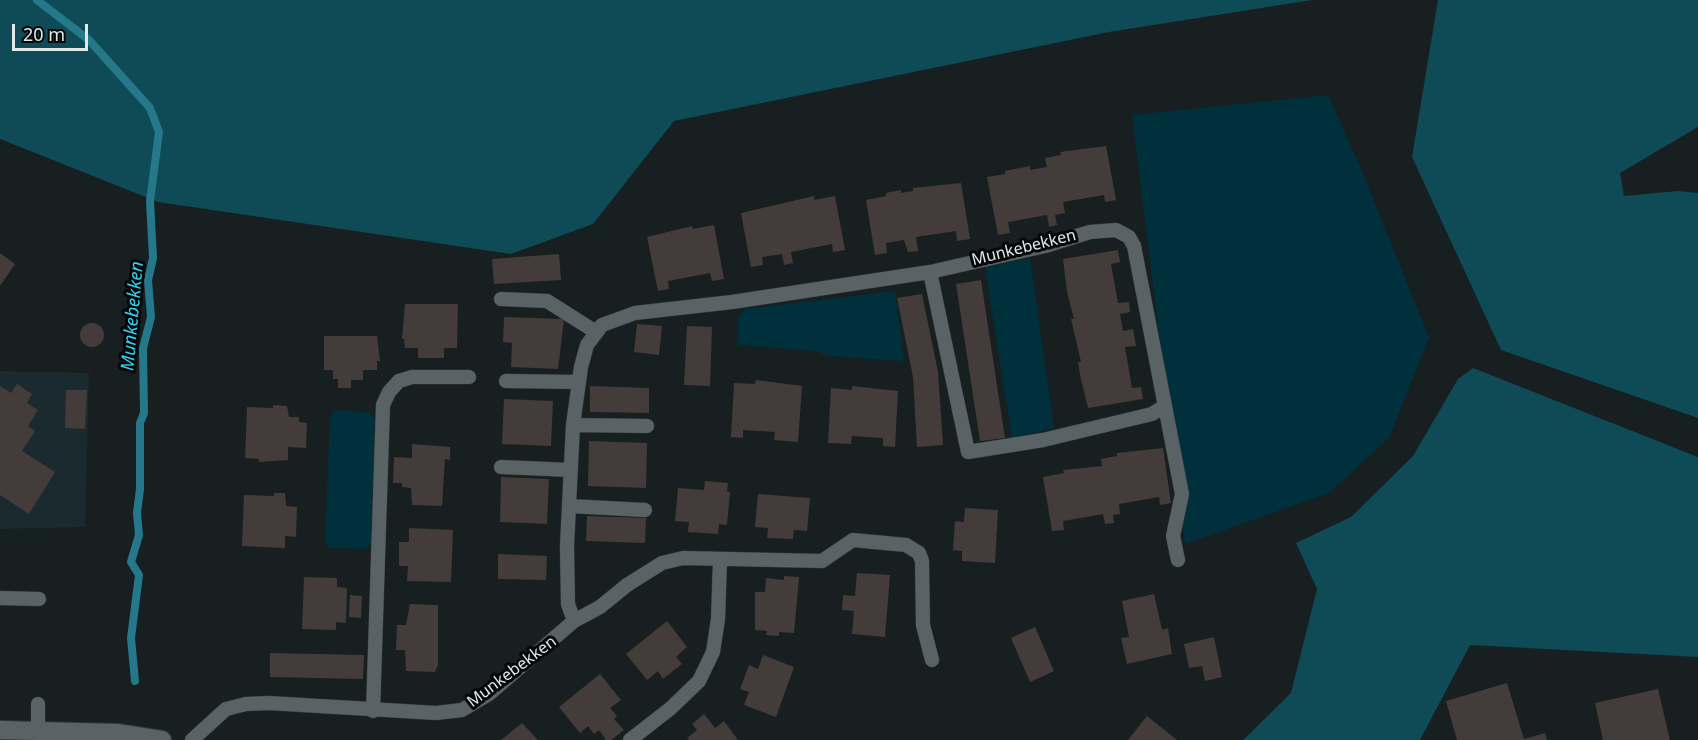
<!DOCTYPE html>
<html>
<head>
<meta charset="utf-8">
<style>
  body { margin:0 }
  #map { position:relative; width:1698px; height:740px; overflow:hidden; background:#171f21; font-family:"Noto Sans",sans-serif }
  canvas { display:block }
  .scale { position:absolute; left:12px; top:24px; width:76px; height:27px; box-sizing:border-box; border:3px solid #e2e7e8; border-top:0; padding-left:8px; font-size:18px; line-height:21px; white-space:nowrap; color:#e2e7e8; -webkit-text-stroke:4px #050809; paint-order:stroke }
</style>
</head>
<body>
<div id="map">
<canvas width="1698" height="740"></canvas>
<div class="scale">20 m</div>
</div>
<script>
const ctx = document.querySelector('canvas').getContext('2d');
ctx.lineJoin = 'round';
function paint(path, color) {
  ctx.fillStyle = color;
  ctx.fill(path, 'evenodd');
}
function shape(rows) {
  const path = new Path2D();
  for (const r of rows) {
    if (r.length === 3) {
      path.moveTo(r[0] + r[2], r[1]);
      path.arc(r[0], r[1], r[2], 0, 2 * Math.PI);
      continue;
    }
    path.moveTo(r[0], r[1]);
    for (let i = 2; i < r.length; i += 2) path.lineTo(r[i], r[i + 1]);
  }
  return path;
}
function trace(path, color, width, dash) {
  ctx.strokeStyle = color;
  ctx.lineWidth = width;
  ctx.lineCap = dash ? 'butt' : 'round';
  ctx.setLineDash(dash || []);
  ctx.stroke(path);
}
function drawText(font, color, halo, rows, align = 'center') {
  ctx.font = font + ' "Noto Sans",sans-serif';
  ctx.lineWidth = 6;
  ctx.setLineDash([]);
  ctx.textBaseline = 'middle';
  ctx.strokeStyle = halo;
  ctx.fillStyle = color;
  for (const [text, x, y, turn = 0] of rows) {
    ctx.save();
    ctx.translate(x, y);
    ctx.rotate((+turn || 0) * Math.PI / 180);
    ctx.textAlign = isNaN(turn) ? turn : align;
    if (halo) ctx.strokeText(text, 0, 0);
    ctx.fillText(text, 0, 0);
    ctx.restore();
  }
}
const built = shape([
  [0,371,89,373,85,527,0,529]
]);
const green = shape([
  [1328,95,1358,162,1429,337,1389,438,1329,493,1185,544,1132,115],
  [1030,258,1054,428,1012,438,985,267],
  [895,291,904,361,829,356,815,351,738,345,738,318,744,309],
  [334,410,369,412,375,419,371,545,365,549,330,548,325,542,330,416]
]);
const forest = shape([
  [0,0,1312,0,1109,32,674,121,593,224,511,254,158,202,0,139],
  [1438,0,1698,0,1698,127,1620,173,1624,196,1678,191,1698,193,1698,418,1501,350,1412,157],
  [1473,368,1698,457,1698,657,1470,645,1420,740,1243,740,1291,693,1317,589,1296,543,1351,517,1413,456,1458,379]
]);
const stream = shape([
  [37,0,89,40,150,108,159,132,150,201,153,258,148,280,151,317,143,348,144,413,140,423,140,489,137,513,139,535,131,562,139,575,131,638,135,681]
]);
const building = shape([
  [1106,146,1116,200,1105,202,1104,195,1063,202,1065,213,1055,215,1057,225,1049,227,1047,215,1008,222,1010,233,998,235,987,177,1005,174,1005,171,1030,166,1030,170,1047,167,1045,158,1061,155,1060,152],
  [961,183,970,239,957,241,956,231,916,237,918,251,908,252,904,240,886,243,887,253,875,255,866,200,886,196,886,193,901,190,901,193,913,191,913,188],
  [814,196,814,200,835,196,845,250,833,252,832,244,791,252,793,263,784,265,782,254,762,257,763,265,751,267,741,213],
  [714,225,724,279,712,281,710,273,668,281,669,289,658,291,647,237,692,226,693,229],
  [1118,250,1120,262,1111,264,1118,303,1129,302,1130,312,1120,314,1123,331,1133,329,1136,346,1125,347,1132,388,1141,387,1143,399,1088,408,1080,375,1078,362,1081,362,1071,319,1074,319,1067,292,1063,259],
  [0,253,15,264,0,286],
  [559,254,561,280,494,284,492,259],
  [981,280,1005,438,980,441,956,284],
  [922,294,938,372,943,445,917,447,913,377,897,298],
  [405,304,458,304,457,348,444,348,444,358,418,358,418,348,405,348,404,339,402,339],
  [504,317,564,319,558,369,511,367,512,343,503,342],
  [92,335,12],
  [637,324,662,326,659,355,634,352],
  [687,326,712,327,710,386,684,385],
  [324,336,377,336,380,361,377,361,377,370,363,370,363,380,351,380,351,388,338,388,338,379,333,379,333,370,324,370],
  [756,380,802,386,798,442,774,440,775,432,743,430,743,438,731,437,734,383,755,384],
  [17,384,32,394,27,403,38,410,28,426,35,431,22,451,55,472,29,514,0,495,0,386,11,393],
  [590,386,649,388,649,413,590,412],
  [852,386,898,391,895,447,883,446,883,438,852,436,851,444,828,443,831,388,852,390],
  [66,390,87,390,85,429,65,428],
  [504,399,553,401,551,446,502,444],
  [273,405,287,406,289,417,299,417,299,422,307,423,306,448,288,447,288,460,259,462,259,459,245,458,247,407,273,408],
  [589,441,647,443,646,488,588,486],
  [412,444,450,447,450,460,445,459,442,506,412,505,411,488,402,487,402,483,393,483,394,457,412,458],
  [1163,448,1171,503,1160,505,1159,497,1119,504,1120,514,1113,515,1114,523,1105,524,1103,514,1063,521,1064,530,1052,531,1043,477,1064,473,1063,470,1102,466,1101,459,1117,456,1117,453],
  [501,477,549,479,547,524,500,522],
  [705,481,728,483,727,492,730,492,727,525,719,524,718,534,688,532,689,522,675,521,678,488,704,490],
  [274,493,285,493,286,506,297,507,296,537,285,536,285,548,242,546,244,495,274,496],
  [758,494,810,498,807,531,794,530,793,539,767,538,768,528,755,527],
  [965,508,998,510,995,563,962,561,962,551,953,550,955,521,964,522],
  [587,516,646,518,645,543,586,541],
  [409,528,453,530,451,582,407,581,408,566,399,566,399,542,409,542],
  [498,554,547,556,546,580,498,579],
  [857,573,890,575,885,637,852,634,854,611,842,610,843,595,855,596],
  [784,576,799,577,794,633,779,632,779,636,766,635,767,631,755,630,755,592,765,592,766,578,784,580],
  [304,577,337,578,337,587,347,588,346,623,336,622,336,630,302,629],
  [1154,594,1162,630,1168,628,1172,654,1127,664,1121,638,1129,637,1122,601],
  [350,595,362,596,361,618,349,617],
  [410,604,438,605,438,665,435,672,406,671,405,650,396,650,397,625,406,625],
  [667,621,687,647,676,657,682,664,663,679,658,671,647,680,626,654],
  [1035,627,1054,671,1030,682,1011,638],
  [1214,637,1222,677,1205,681,1202,666,1189,668,1184,644],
  [270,653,364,655,363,679,270,677],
  [763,655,794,667,776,717,744,705,749,692,740,689,749,665,758,669],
  [600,674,621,700,610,708,617,716,614,719,624,730,611,740,606,740,599,730,594,734,588,726,580,733,559,707],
  [1507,683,1524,739,1545,733,1547,740,1457,740,1446,701],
  [1658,689,1670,740,1603,740,1595,703],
  [704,714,715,728,724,721,738,740,689,740,687,738,697,730,692,724],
  [1147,716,1177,740,1128,740],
  [522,723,538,740,501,740]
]);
const lane = shape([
  [930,272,968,452,1043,440,1152,414,1163,407],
  [501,299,547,301,596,332],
  [506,381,579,382],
  [573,425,647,426],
  [501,467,571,470],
  [569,506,645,510],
  [0,598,39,599],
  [574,621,568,604,567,546,573,425,581,367,587,345,602,325,635,313,732,302,930,272,1045,246,1090,232,1116,230,1129,237,1134,246,1182,494,1173,536,1178,560],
  [373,711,383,405,389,392,399,381,412,377,469,377],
  [38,730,38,704],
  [192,740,226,709,246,704,269,703,436,713,462,710,489,694,574,621,600,607,627,585,662,563,683,558,822,561,853,540,906,545,919,553,922,561,923,625,932,660],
  [630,740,671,708,699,681,713,652,718,619,720,560]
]);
const street = shape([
  [0,730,117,733,162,740]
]);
const streetNames = [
  ["Munkebekken",1024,248,-14],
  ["Munkebekken",512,672,-37]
];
const waterNames = [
  ["Munkebekken",133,316,-85]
];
paint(built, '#1b2a2e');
paint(green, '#00303b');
paint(forest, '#0f4a57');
trace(stream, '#25788a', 8);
paint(building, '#443c3a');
trace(lane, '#35393b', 15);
trace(street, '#35393b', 20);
trace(lane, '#596264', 14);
trace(street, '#596264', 18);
drawText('16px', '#e2e7e8', '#050809', streetNames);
drawText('italic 18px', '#34d2f3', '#050809', waterNames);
</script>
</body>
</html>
